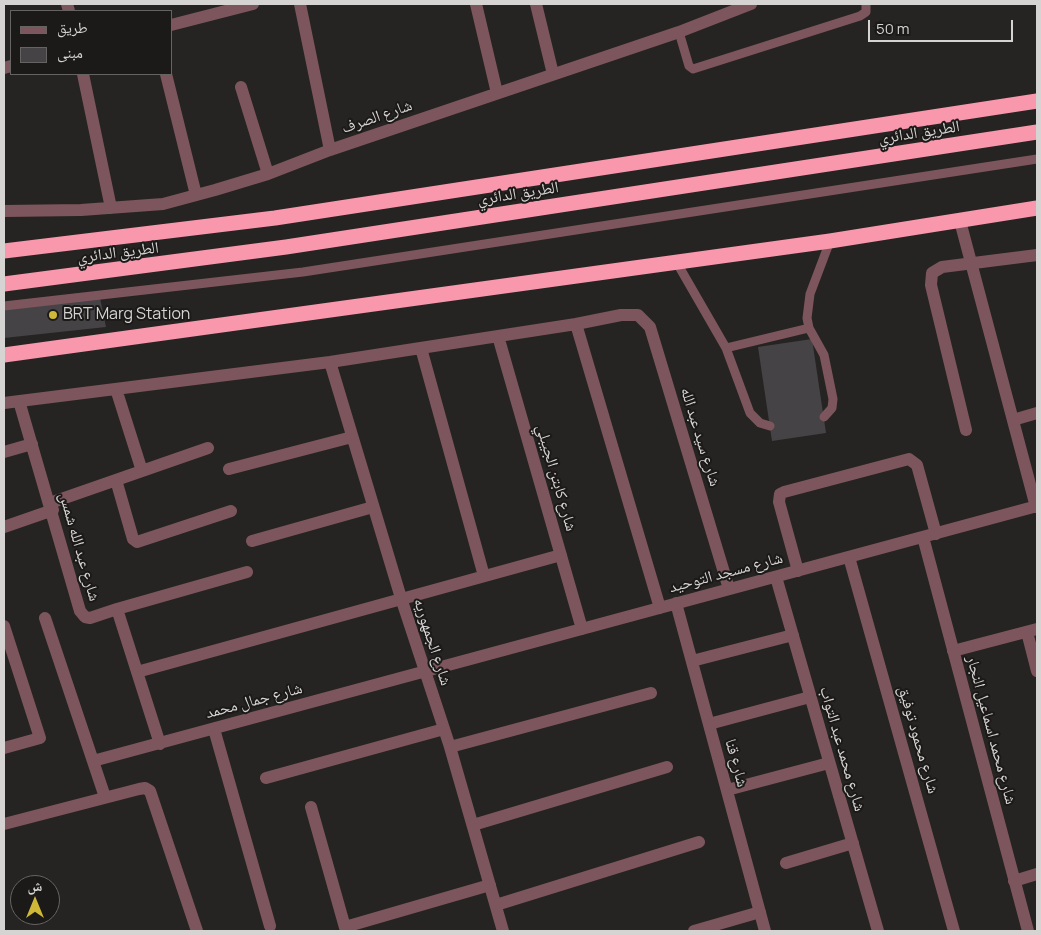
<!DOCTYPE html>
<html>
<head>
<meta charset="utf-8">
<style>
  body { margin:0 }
  #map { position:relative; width:1041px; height:935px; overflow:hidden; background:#262422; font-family:Manrope,"Noto Naskh Arabic",sans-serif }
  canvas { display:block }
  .frame { position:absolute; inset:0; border:5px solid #d5d4d2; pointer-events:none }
  .legend { position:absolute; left:10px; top:10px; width:162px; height:65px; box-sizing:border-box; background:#1c1a19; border:1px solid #666463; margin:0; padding:6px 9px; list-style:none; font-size:15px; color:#d5d4d2 }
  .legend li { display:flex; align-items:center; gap:10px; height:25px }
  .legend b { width:25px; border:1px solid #666463 }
  .north { position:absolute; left:10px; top:875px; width:50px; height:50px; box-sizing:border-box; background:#1c1a19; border:1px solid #666463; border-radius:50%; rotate:0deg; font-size:14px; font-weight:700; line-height:20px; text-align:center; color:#d5d4d2 }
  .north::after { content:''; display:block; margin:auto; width:18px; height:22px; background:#cfb837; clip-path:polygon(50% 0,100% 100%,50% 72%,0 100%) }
  .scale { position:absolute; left:868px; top:20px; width:145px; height:22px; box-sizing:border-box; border:2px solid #d5d4d2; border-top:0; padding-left:6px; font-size:15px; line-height:18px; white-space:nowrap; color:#d5d4d2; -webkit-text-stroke:4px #1c1a19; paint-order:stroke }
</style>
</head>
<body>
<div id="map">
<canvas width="1041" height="935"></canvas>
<div class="frame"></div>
<ul class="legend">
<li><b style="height:6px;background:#7d555d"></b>طريق</li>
<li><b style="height:14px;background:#454346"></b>مبنى</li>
</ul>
<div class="north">ش</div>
<div class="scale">50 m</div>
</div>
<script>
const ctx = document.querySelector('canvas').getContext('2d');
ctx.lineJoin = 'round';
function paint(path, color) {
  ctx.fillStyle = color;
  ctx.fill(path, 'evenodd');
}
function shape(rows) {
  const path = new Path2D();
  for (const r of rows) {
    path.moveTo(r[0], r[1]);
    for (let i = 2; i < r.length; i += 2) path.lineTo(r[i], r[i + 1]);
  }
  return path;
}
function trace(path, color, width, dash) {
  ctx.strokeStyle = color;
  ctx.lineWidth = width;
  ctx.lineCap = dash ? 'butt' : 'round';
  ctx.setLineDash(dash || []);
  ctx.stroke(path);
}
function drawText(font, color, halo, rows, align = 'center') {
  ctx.font = font + ' Manrope,"Noto Naskh Arabic",sans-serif';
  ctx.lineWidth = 4;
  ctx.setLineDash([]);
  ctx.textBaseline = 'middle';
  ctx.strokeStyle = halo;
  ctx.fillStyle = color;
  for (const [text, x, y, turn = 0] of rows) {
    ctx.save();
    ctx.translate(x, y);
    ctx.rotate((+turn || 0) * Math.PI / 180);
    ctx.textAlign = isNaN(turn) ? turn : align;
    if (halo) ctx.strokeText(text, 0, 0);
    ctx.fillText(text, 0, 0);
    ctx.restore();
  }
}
const building = shape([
  [99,293,106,327,4,338,4,303],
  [812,339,826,433,772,441,758,347]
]);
const lane = shape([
  [679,32,689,66,693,69,860,16,866,12,866,4],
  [677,263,726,348,750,413,760,423,770,426],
  [4,306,303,272,1037,159],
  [726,348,809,328],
  [824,417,832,408,833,399,824,355,809,328,807,318,810,294,830,241]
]);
const street = shape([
  [67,4,69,11],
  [300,4,330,150],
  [476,4,497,93],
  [536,4,553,74],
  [171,25,253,4],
  [4,68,11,66],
  [83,74,111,208],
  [166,74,196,195],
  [241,87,268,174],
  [4,211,81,210,163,204,215,190,268,174,330,150,679,32,751,4],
  [960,221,1036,507],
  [576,324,660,608],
  [498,336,582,629],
  [421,348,484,576],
  [330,362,401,598,450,747,503,931],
  [116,389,142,471],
  [19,401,80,611,85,617,90,618,117,609,160,744],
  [4,403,330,362,576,324,621,315,638,315,650,327,729,589],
  [1013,420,1037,413],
  [966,430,931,285,932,273,942,267,1037,255],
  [4,452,32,444],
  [229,469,352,437],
  [116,480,133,539,137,542,231,511],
  [50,503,208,448],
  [4,527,53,510],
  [923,537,1028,931],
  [252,541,373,507],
  [849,557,954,931],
  [798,571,779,502,780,494,784,492,909,459,917,465,936,534],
  [776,577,878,931],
  [676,603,765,931],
  [117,609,247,572],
  [45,618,105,797],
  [4,626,40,738,4,748],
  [1027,632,1037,671],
  [953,651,1037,629],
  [692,661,793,635],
  [137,672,561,555],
  [709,724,810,697],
  [214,729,270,926],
  [450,747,651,693],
  [93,761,1037,506],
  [266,778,444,729],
  [727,790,829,763],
  [311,807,346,931],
  [4,824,139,789,145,788,150,791,197,931],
  [473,825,667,767],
  [786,863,853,843],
  [1014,881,1037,874],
  [496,905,699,842],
  [345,927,490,885],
  [694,931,760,912]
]);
const highway = shape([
  [4,251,275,218,1037,101],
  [4,284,286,247,1037,132],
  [4,355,830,241,1037,208]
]);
const markers = [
  [53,315,5,"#cfb837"]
];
const streetNames = [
  ["شارع الصرف",377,117,-19],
  ["الطريق الدائري",919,133,-9],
  ["الطريق الدائري",518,194,-9],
  ["الطريق الدائري",118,253,-7],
  ["شارع سيد عبد الله",700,437,73],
  ["شارع كابتن الجيبلي",556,478,74],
  ["شارع عبد الله شمس",79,547,74],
  ["شارع مسجد التوحيد",726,573,-15],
  ["شارع الجمهوريه",432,642,72],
  ["شارع جمال محمد",254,701,-15],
  ["شارع محمد اسماعيل النجار",991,730,75],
  ["شارع محمود توفيق",918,740,74],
  ["شارع محمد عبد التواب",842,749,74],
  ["شارع قنا",736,763,75]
];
const poiNames = [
  ["BRT Marg Station",63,315]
];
paint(building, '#454346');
trace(lane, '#7d555d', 9);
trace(street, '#7d555d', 12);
trace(highway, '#f997ac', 15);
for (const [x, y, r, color] of markers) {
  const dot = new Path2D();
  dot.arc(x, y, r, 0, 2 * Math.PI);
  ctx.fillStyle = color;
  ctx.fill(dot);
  trace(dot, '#1c1a19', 2);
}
drawText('16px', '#d5d4d2', '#1c1a19', streetNames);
drawText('16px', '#d5d4d2', '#1c1a19', poiNames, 'left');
</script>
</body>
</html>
